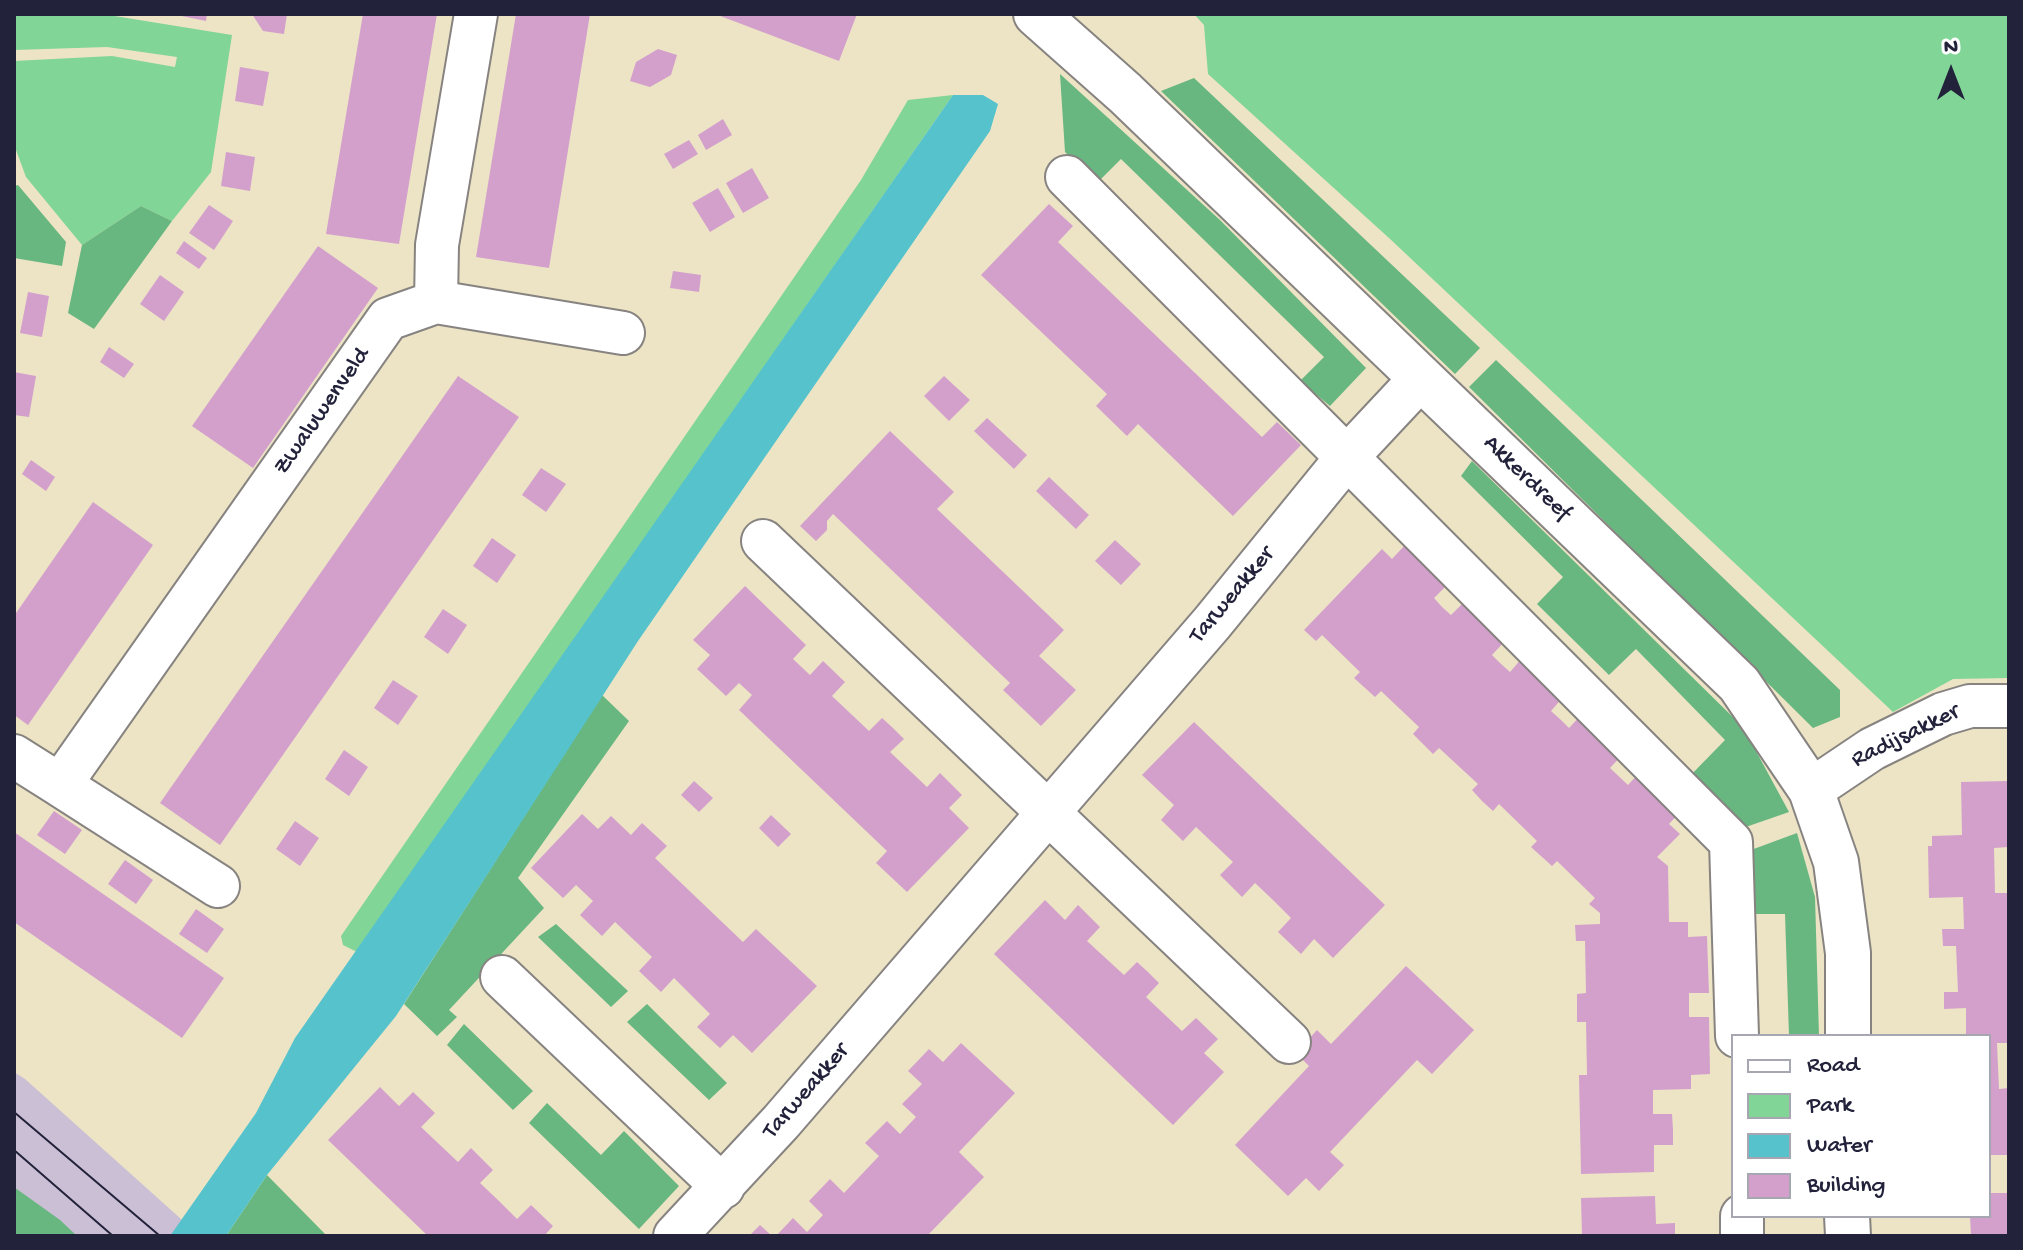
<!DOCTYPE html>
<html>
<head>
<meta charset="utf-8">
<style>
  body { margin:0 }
  #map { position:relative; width:2023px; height:1250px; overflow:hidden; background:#ece4c5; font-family:"Gochi Hand",sans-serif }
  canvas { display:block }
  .frame { position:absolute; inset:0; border:16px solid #22223b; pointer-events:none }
  .legend { position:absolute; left:1731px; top:1034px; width:260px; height:184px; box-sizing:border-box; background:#fff; border:2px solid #a7a7b1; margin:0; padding:10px 14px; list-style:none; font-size:24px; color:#22223b }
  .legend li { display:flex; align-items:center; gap:16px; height:40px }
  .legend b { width:40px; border:2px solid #a7a7b1 }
  .north { position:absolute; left:1911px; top:32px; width:80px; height:80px; -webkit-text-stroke:6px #fff; paint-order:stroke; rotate:0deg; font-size:22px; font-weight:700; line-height:32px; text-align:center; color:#22223b }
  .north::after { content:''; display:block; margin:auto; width:28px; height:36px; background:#22223b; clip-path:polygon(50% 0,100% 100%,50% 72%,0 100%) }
</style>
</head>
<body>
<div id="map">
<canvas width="2023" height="1250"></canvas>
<div class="frame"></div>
<ul class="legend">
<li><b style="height:10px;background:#fff"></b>Road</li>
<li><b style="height:22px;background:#81d597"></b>Park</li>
<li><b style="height:22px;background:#56c3cc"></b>Water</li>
<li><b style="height:22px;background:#d3a0cc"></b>Building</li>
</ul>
<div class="north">N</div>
</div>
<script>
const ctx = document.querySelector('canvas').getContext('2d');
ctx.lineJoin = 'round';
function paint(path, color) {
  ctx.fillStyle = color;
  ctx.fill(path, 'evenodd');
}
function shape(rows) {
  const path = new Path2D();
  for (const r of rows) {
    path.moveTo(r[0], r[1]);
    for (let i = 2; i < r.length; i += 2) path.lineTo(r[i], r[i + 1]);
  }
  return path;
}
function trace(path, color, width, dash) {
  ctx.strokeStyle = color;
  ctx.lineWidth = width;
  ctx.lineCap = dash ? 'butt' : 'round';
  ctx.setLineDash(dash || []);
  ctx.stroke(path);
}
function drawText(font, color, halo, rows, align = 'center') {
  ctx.font = font + ' "Gochi Hand",sans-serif';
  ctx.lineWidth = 8;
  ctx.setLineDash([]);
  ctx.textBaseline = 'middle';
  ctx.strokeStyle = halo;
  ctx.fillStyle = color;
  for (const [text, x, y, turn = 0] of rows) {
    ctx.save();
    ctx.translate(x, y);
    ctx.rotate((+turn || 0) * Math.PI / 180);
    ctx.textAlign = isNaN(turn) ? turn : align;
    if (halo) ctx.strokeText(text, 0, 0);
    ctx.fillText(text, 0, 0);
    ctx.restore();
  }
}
const industrial = shape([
  [14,1072,25,1079,200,1236,77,1236,14,1187]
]);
const green = shape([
  [14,14,102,14,232,35,211,172,172,221,141,206,82,245,26,177,16,150,14,61,112,56,175,67,177,57,107,47,14,50],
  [1194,14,2009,14,2008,678,1953,679,1893,712,1389,238,1208,74,1204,25],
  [953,95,357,952,343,945,341,936,861,180,908,100]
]);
const forest = shape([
  [1060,74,1220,220,1366,368,1330,406,1300,381,1324,357,1121,159,1097,183,1065,152],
  [1194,78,1480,348,1455,374,1161,91],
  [18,185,66,242,62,266,14,258,14,186],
  [141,206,172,221,94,329,68,313,82,245],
  [1496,360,1840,690,1840,717,1813,728,1469,387],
  [1472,461,1743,727,1789,812,1740,829,1688,778,1725,740,1636,649,1609,675,1537,604,1563,577,1461,476],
  [602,695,629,721,518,878,544,908,449,1010,457,1017,437,1036,404,1004],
  [1797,833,1815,897,1819,1036,1789,1036,1785,914,1750,914,1751,850],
  [556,924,628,991,611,1007,538,937],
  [647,1004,727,1083,709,1100,627,1022],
  [464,1024,533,1091,513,1110,447,1045],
  [547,1103,601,1155,624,1131,679,1186,639,1229,529,1123],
  [267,1175,327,1236,226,1236],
  [14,1187,60,1220,77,1236,14,1236]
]);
const water = shape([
  [953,95,983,95,998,104,990,131,638,641,396,1016,267,1175,226,1236,170,1236,256,1113,295,1038]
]);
const building = shape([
  [172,14,207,14,206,21],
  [252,14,287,14,284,34,263,31],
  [363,14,437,14,399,244,326,234],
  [516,14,590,14,549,268,476,257],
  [715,14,857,14,839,61],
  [658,49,677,55,671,75,650,87,630,81,636,62],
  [240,67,269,72,263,106,235,101],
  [723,119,732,135,706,150,698,135],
  [689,140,698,154,673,169,664,154],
  [226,152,255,157,250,191,221,186],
  [752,168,769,198,743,213,726,183],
  [718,188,735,217,710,232,692,203],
  [1049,204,1073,226,1058,242,1262,437,1277,422,1301,445,1233,516,1138,424,1127,436,1096,406,1107,394,981,275],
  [209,205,233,221,214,250,189,233],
  [184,241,207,258,199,269,176,253],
  [318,246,378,288,253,468,192,426],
  [673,271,701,275,699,292,670,288],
  [160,275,184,292,164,321,140,304],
  [28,292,49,296,42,337,20,333],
  [109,347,134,364,124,378,100,362],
  [14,372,36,376,29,417,14,415],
  [458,376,519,417,220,845,160,803],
  [944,376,970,400,949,421,924,396],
  [987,418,1027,455,1014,469,974,431],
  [890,431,954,492,937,509,1064,630,1039,656,1076,690,1041,726,1003,690,1010,683,833,514,827,521,827,530,816,541,800,526],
  [31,460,55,477,46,491,22,474],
  [541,468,566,484,546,512,522,495],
  [1049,477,1089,515,1076,529,1036,491],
  [93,502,153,545,28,725,14,715,14,616],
  [492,538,516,555,497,583,473,566],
  [1115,540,1141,564,1121,585,1095,561],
  [1405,545,1447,585,1434,598,1442,607,1451,615,1464,602,1505,641,1492,655,1500,663,1510,672,1523,657,1564,696,1551,711,1561,720,1569,728,1582,714,1623,754,1610,768,1628,785,1641,771,1682,810,1669,824,1680,834,1657,857,1668,866,1669,922,1688,922,1688,937,1707,936,1709,993,1689,993,1689,1017,1709,1017,1710,1074,1691,1075,1691,1089,1653,1090,1653,1114,1672,1114,1673,1130,1673,1145,1654,1145,1654,1172,1581,1174,1579,1075,1587,1075,1586,1022,1577,1022,1577,994,1586,993,1585,941,1576,941,1575,925,1600,924,1600,913,1589,904,1595,898,1557,861,1552,866,1531,847,1537,841,1499,804,1493,811,1482,801,1472,790,1478,784,1439,748,1433,754,1413,734,1419,727,1381,691,1375,697,1354,678,1360,672,1322,635,1316,641,1304,630,1382,549,1392,559],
  [745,586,806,645,793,659,810,675,823,661,845,682,832,696,869,731,882,718,893,728,904,739,890,752,927,787,940,773,962,795,949,808,969,828,907,892,876,863,887,851,739,710,752,695,739,683,726,696,697,669,710,655,693,640],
  [443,609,467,625,448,654,424,637],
  [393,680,418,696,398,725,374,708],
  [1194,722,1385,905,1333,958,1314,939,1301,954,1278,932,1291,918,1273,900,1255,883,1242,897,1220,875,1233,862,1196,827,1183,841,1161,820,1174,805,1142,775],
  [344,750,368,767,349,796,325,779],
  [694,781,713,798,699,812,681,795],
  [2009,781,2009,847,1994,848,1995,893,2009,893,2009,1043,1997,1043,1999,1089,2009,1088,2009,1155,1989,1155,1989,1036,1966,1036,1966,1008,1944,1009,1944,992,1958,992,1956,946,1943,946,1942,929,1964,929,1963,897,1929,898,1928,846,1932,846,1932,836,1962,835,1961,782],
  [54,811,82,830,65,854,37,835],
  [582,814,598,829,611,816,631,835,642,823,667,846,655,858,743,942,756,929,817,986,752,1053,733,1035,720,1048,697,1027,710,1014,674,978,661,992,639,971,652,957,615,922,602,936,580,915,593,901,576,885,563,898,531,868],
  [771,815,791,834,778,847,759,828],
  [295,821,319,838,300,866,276,849],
  [14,832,224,978,182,1038,14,922],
  [125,860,153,880,136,904,108,884],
  [1045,900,1065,920,1078,905,1100,927,1087,941,1124,975,1137,962,1148,972,1159,983,1146,997,1182,1031,1196,1018,1218,1039,1204,1053,1224,1072,1173,1125,994,954],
  [196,909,224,929,207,953,179,934],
  [1406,966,1474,1030,1432,1074,1417,1060,1330,1152,1344,1165,1319,1191,1306,1178,1288,1196,1235,1145,1309,1066,1296,1053,1317,1030,1331,1044],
  [961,1043,1015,1093,959,1152,984,1177,927,1236,776,1236,793,1218,807,1232,823,1215,809,1201,830,1179,844,1193,879,1156,865,1143,887,1121,900,1134,916,1117,902,1104,922,1084,908,1071,929,1049,943,1062],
  [380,1087,399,1106,413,1092,435,1113,421,1127,458,1162,471,1148,493,1170,480,1183,499,1201,517,1219,531,1205,553,1226,544,1236,428,1236,328,1140],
  [1989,1193,2009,1193,2009,1236,1971,1236,1970,1216,1989,1216],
  [1655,1196,1656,1224,1675,1223,1675,1236,1582,1236,1581,1198],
  [760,1225,772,1236,749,1236]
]);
const minor = shape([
  [1067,177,1731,842,1737,1036],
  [436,302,623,333],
  [763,541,1289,1042],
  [14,756,60,785,388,319,436,302,437,245,476,14],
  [60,785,218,886],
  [1811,790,1872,749,1943,714,1970,706,2009,706],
  [502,977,723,1187],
  [1742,1216,1742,1236],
  [675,1236,781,1122,1212,623,1348,456,1421,378]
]);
const tertiary = shape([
  [1036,14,1125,93,1739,684,1811,790,1836,862,1848,953,1848,1036],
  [1847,1216,1848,1236]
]);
const tram = shape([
  [14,1112,160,1236],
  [14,1150,113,1236]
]);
const streetNames = [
  ["Zwaluwenveld",323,412,-55],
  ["Akkerdreef",1526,479,44],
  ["Tarweakker",1233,596,-50],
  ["Radijsakker",1906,737,-26],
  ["Tarweakker",807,1092,-49]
];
paint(industrial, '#cbbfd5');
paint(green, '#81d597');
paint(forest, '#68b680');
paint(water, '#56c3cc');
paint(building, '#d3a0cc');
trace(minor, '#878380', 46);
trace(tertiary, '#878380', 48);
trace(minor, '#fff', 42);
trace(tertiary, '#fff', 44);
trace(tram, '#22223b', 2);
drawText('24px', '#22223b', '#fff', streetNames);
</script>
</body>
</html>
